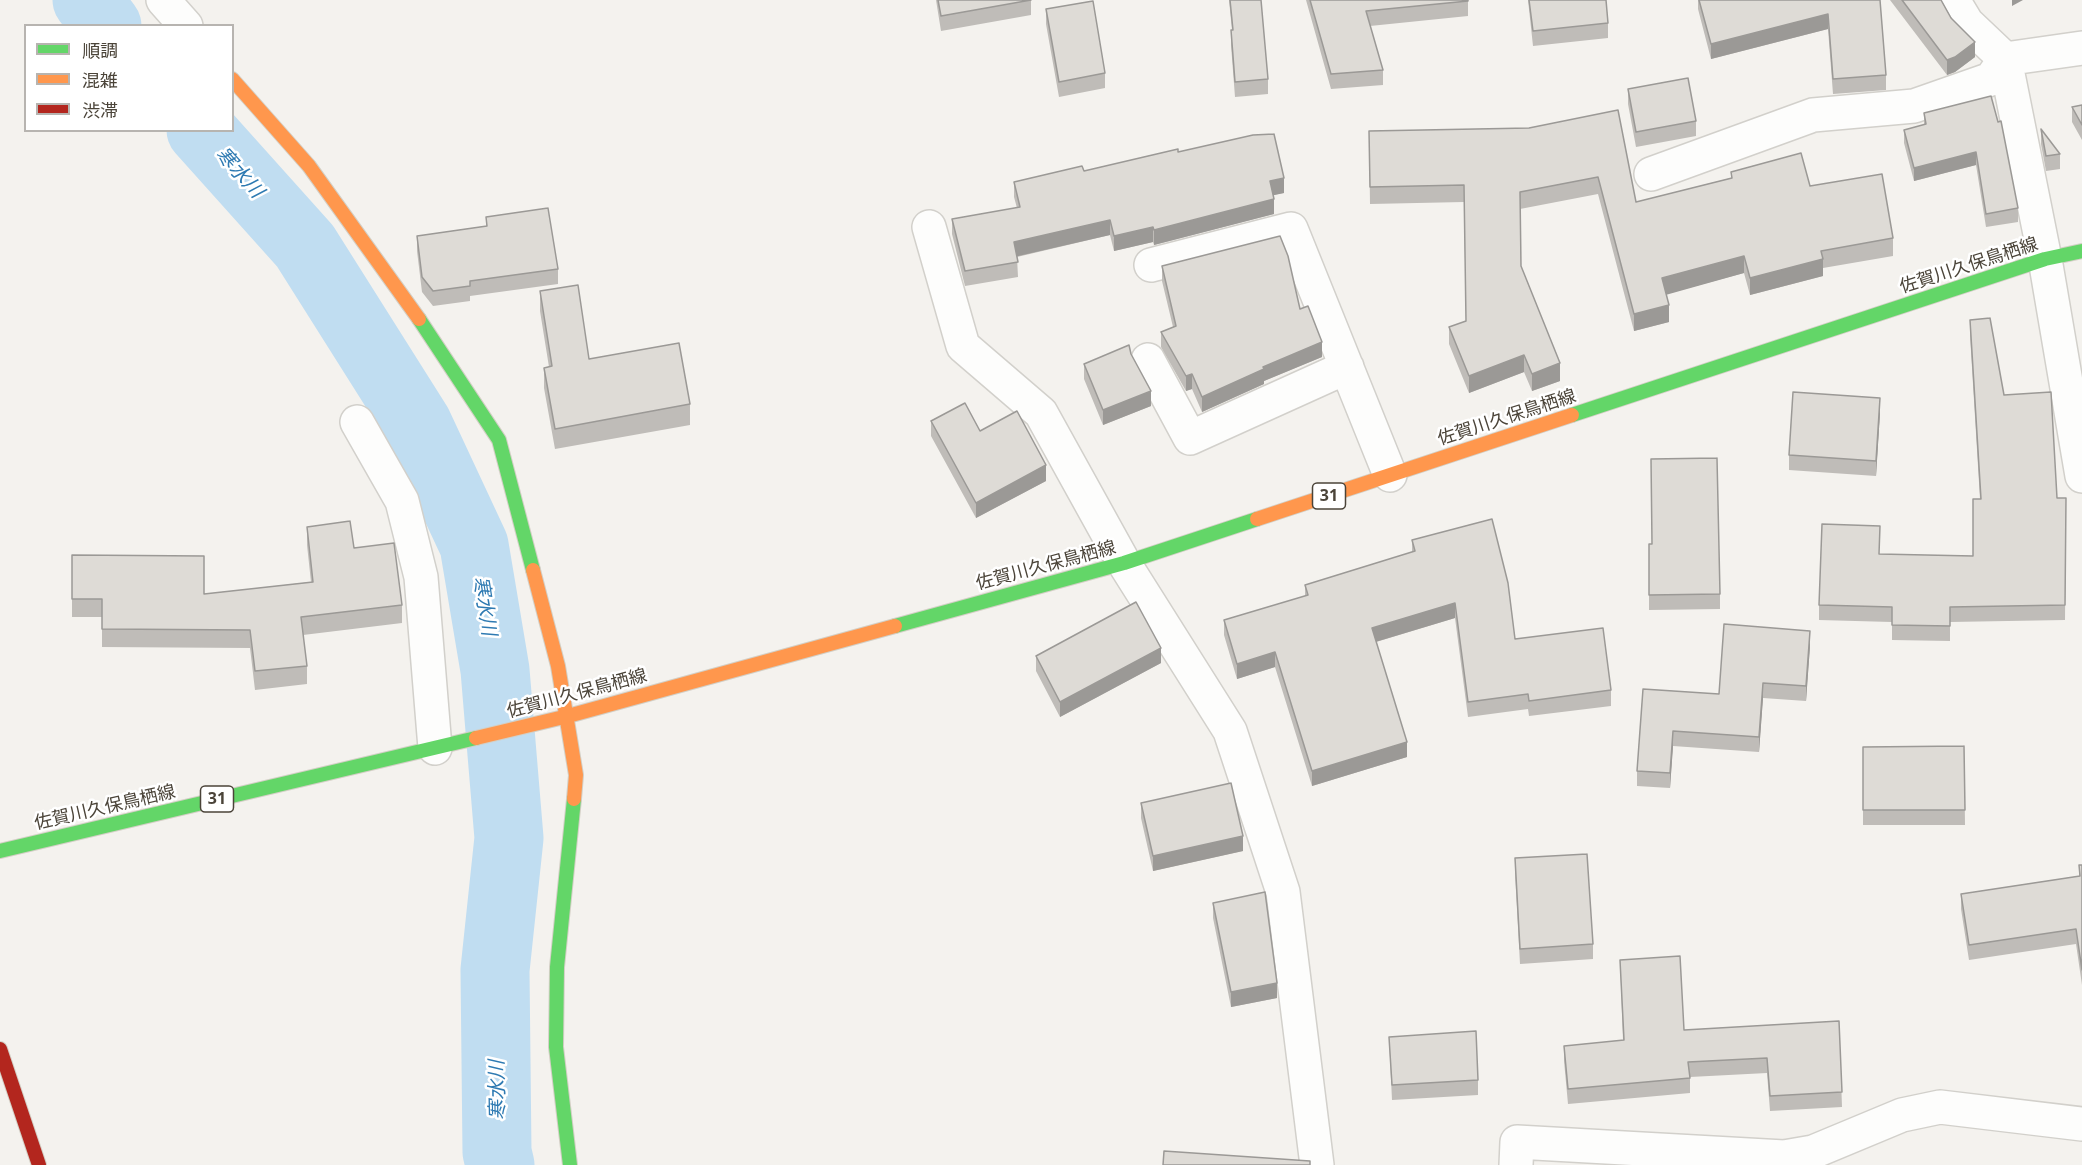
<!DOCTYPE html>
<html>
<head>
<meta charset="utf-8">
<style>
  body { margin:0 }
  #map { position:relative; width:2082px; height:1165px; overflow:hidden; background:#f4f2ee; font-family:"Noto Sans","Noto Sans JP",sans-serif }
  canvas { display:block }
  .legend { position:absolute; left:24px; top:24px; width:210px; height:108px; box-sizing:border-box; background:#fff; border:2px solid #b7b4b0; margin:0; padding:8px 10px; list-style:none; font-size:18px; color:#4b4439 }
  .legend li { display:flex; align-items:center; gap:12px; height:30px }
  .legend b { width:30px; border:2px solid #b7b4b0 }
</style>
</head>
<body>
<div id="map">
<canvas width="2082" height="1165"></canvas>
<ul class="legend">
<li><b style="height:8px;background:#63d668"></b>順調</li>
<li><b style="height:8px;background:#ff974d"></b>混雑</li>
<li><b style="height:8px;background:#b3261e"></b>渋滞</li>
</ul>
</div>
<script>
const ctx = document.querySelector('canvas').getContext('2d');
ctx.lineJoin = 'round';
function shape(rows) {
  const path = new Path2D();
  for (const r of rows) {
    path.moveTo(r[0], r[1]);
    for (let i = 2; i < r.length; i += 2) path.lineTo(r[i], r[i + 1]);
  }
  return path;
}
function trace(path, color, width, dash) {
  ctx.strokeStyle = color;
  ctx.lineWidth = width;
  ctx.lineCap = dash ? 'butt' : 'round';
  ctx.setLineDash(dash || []);
  ctx.stroke(path);
}
function paint(path, color) {
  ctx.fillStyle = color;
  ctx.fill(path, 'evenodd');
}
function drawText(font, color, halo, rows, align = 'center') {
  ctx.font = font + ' "Noto Sans","Noto Sans JP",sans-serif';
  ctx.lineWidth = 5;
  ctx.setLineDash([]);
  ctx.textBaseline = 'middle';
  ctx.strokeStyle = halo;
  ctx.fillStyle = color;
  for (const [text, x, y, turn = 0] of rows) {
    ctx.save();
    ctx.translate(x, y);
    ctx.rotate((+turn || 0) * Math.PI / 180);
    ctx.textAlign = isNaN(turn) ? turn : align;
    if (halo) ctx.strokeText(text, 0, 0);
    ctx.fillText(text, 0, 0);
    ctx.restore();
  }
}
const river = shape([
  [87,0,107,26],
  [201,130,305,246,418,425,474,545,495,670,509,838,495,970,497,1152,500,1165]
]);
const street = shape([
  [163,0,186,26],
  [1953,0,1967,23,2005,59,2045,259,2082,476],
  [1651,174,1813,115,1914,106,1991,79,2005,59,2082,48],
  [929,227,963,346,1041,413,1124,563,1230,731,1283,892,1317,1165],
  [1151,265,1291,229,1390,475],
  [1148,360,1190,438,1347,367],
  [357,422,402,501,421,577,435,748],
  [1516,1165,1517,1142,1784,1157,1813,1152,1902,1115,1940,1107,2082,1124]
]);
const fast = shape([
  [419,319,499,440,533,570],
  [1572,415,2045,259,2082,251],
  [895,626,1124,563,1257,519],
  [0,851,476,738],
  [570,1165,556,1047,557,967,574,799]
]);
const slow = shape([
  [232,79,309,166,419,319],
  [1257,519,1572,415],
  [533,570,558,666,576,775,574,799],
  [476,738,568,716,895,626]
]);
const jam = shape([
  [0,1049,39,1165]
]);
const wall = shape([
  [936,0,1031,0,1031,15,941,31],
  [1229,0,1261,0,1268,79,1268,94,1235,97,1231,45,1231,30,1232,30],
  [1306,0,1468,0,1468,16,1370,26,1383,70,1383,85,1331,89],
  [1528,0,1606,0,1608,23,1608,38,1533,46],
  [1698,0,1880,0,1886,75,1886,90,1833,94,1828,29,1711,59,1698,9],
  [1890,0,1941,0,1975,57,1955,72,1947,75],
  [1046,9,1105,73,1105,88,1059,97,1046,24],
  [1628,89,1696,121,1696,136,1636,147,1628,104],
  [1991,96,2018,208,2018,222,1986,227,1976,165,1914,181,1904,143,1904,130,1924,125,1924,113],
  [2082,105,2082,140,2072,122,2072,107],
  [1529,128,1636,202,1731,178,1731,172,1810,186,1893,238,1893,256,1823,268,1823,276,1750,295,1744,273,1666,294,1669,322,1634,331,1598,194,1520,209,1521,266,1560,381,1532,391,1524,372,1469,393,1449,344,1449,327,1466,321,1464,202,1370,204,1369,131],
  [2041,129,2060,154,2060,169,2046,171,2041,144],
  [1178,152,1284,193,1273,195,1274,214,1154,245,1153,242,1114,251,1110,235,1017,257,1018,277,965,286,952,234,952,219,1017,208,1014,197,1014,182,1084,171],
  [486,217,558,269,558,284,470,296,470,301,433,306,422,292,417,251,417,236,486,226],
  [1162,266,1300,309,1322,357,1264,381,1264,384,1202,412,1192,389,1186,391,1161,347,1161,332,1173,327,1162,281],
  [540,291,589,359,690,404,690,425,555,449,544,388,544,368,549,367,540,311],
  [1970,320,2004,395,2057,498,2066,498,2065,620,1950,622,1950,641,1892,640,1892,622,1819,620,1819,605,1880,554,1973,556,1980,499,1970,335],
  [1131,354,1151,406,1103,425,1084,379,1084,364],
  [1880,413,1876,476,1789,470,1789,455],
  [931,421,980,431,1046,481,976,518,931,436],
  [307,527,354,548,402,605,402,623,303,635,307,666,307,684,255,690,250,648,102,647,102,617,72,617,72,555,204,594,311,582,307,545],
  [1412,540,1515,639,1611,690,1611,706,1529,716,1528,709,1468,717,1455,618,1376,642,1407,757,1312,786,1275,667,1237,679,1224,635,1224,620,1305,596,1305,585,1412,552],
  [1649,544,1720,594,1720,609,1649,610],
  [1810,646,1806,701,1763,698,1759,752,1673,746,1670,788,1637,786,1637,771,1643,689,1719,694],
  [1036,656,1161,663,1060,717,1036,671],
  [1964,746,1965,825,1863,825,1863,747],
  [1141,803,1243,851,1153,871,1141,818],
  [1515,858,1593,944,1593,959,1520,964,1515,873],
  [2079,865,2082,865,2082,985,2076,944,1969,960,1961,909,1961,894,2079,876],
  [1213,903,1277,998,1231,1007,1213,918],
  [1620,960,1684,1030,1839,1021,1842,1107,1770,1111,1767,1073,1690,1077,1690,1093,1568,1104,1564,1061,1564,1046,1623,1040],
  [1389,1037,1478,1080,1478,1095,1392,1100]
]);
const shadedWall = shape([
  [2012,0,2023,0,2012,6],
  [1828,14,1828,29,1711,59,1711,44],
  [1975,42,1975,57,1955,72,1947,75,1947,60],
  [1976,152,1976,165,1914,181,1914,168],
  [1284,178,1284,193,1270,196,1270,181],
  [1274,199,1274,214,1154,245,1154,230],
  [1110,220,1110,235,1014,257,1014,242],
  [1153,227,1153,242,1114,251,1114,236],
  [1744,256,1744,273,1662,296,1662,278],
  [1823,259,1823,276,1750,295,1750,278],
  [1669,305,1669,322,1634,331,1634,314],
  [1322,342,1322,357,1264,381,1264,384,1202,412,1202,397,1263,367],
  [1524,355,1524,372,1469,393,1469,376],
  [1560,363,1560,381,1532,391,1532,374],
  [1192,374,1192,389,1186,391,1186,376],
  [1151,391,1151,406,1103,425,1103,410],
  [1880,398,1880,413,1876,476,1876,461],
  [1046,465,1046,481,976,518,976,503],
  [1455,603,1455,618,1372,643,1372,628],
  [1810,631,1810,646,1806,701,1806,686],
  [1161,648,1161,663,1060,717,1060,702],
  [1275,652,1275,667,1237,679,1237,664],
  [1763,683,1763,698,1759,752,1759,737],
  [1673,731,1673,746,1670,788,1670,773],
  [1407,742,1407,757,1312,786,1312,771],
  [1243,836,1243,851,1153,871,1153,856],
  [1277,983,1277,998,1231,1007,1231,992]
]);
const building = shape([
  [938,0,1031,0,941,16,938,0],
  [1230,0,1261,0,1268,79,1235,82,1231,30,1233,30,1230,0],
  [1310,0,1468,0,1468,1,1366,11,1383,70,1331,74,1310,0],
  [1529,0,1606,0,1608,23,1533,31,1529,0],
  [1699,0,1880,0,1886,75,1833,79,1828,14,1711,44,1699,0],
  [1902,0,1941,0,1951,18,1975,42,1955,57,1947,60,1902,0],
  [1093,1,1105,73,1059,82,1046,9,1093,1],
  [1688,78,1696,121,1636,132,1628,89,1688,78],
  [1991,96,1998,122,2001,121,2018,208,1986,214,1976,152,1914,168,1904,130,1926,124,1924,113,1991,96],
  [2082,105,2082,125,2072,107,2082,105],
  [1618,110,1636,202,1732,178,1731,172,1801,153,1810,186,1882,174,1893,238,1821,251,1823,259,1750,278,1744,256,1662,278,1669,305,1634,314,1598,177,1520,192,1521,266,1560,363,1532,374,1524,355,1469,376,1449,327,1466,321,1464,185,1370,187,1369,131,1529,128,1618,110],
  [2041,129,2060,154,2046,156,2041,129],
  [1274,134,1284,178,1270,181,1274,199,1154,230,1153,227,1114,236,1110,220,1014,242,1018,262,965,271,952,219,1020,207,1014,182,1082,166,1084,171,1178,149,1178,152,1253,135,1274,134],
  [548,208,558,269,470,281,470,286,433,291,422,277,417,236,487,226,486,217,548,208],
  [1280,236,1288,256,1300,309,1308,306,1322,342,1263,367,1264,369,1202,397,1192,374,1186,376,1161,332,1176,326,1162,266,1280,236],
  [578,285,589,359,679,343,690,404,555,429,544,368,552,366,540,291,578,285],
  [1990,318,2004,395,2051,392,2057,498,2066,498,2065,605,1950,607,1950,626,1892,625,1892,607,1819,605,1822,524,1880,526,1879,554,1973,556,1973,499,1981,499,1970,320,1990,318],
  [1129,345,1131,354,1151,391,1103,410,1084,364,1129,345],
  [1793,392,1880,398,1876,461,1789,455,1793,392],
  [965,403,980,431,1017,411,1046,465,976,503,931,421,965,403],
  [1717,458,1720,594,1649,595,1649,544,1652,544,1651,459,1717,458],
  [1492,519,1508,583,1515,639,1603,628,1611,690,1529,701,1528,694,1468,702,1455,603,1372,628,1407,742,1312,771,1275,652,1237,664,1224,620,1308,595,1305,585,1415,551,1412,540,1492,519],
  [350,521,354,548,394,543,402,605,301,617,307,666,255,671,250,630,102,629,102,599,72,599,72,555,204,556,204,594,313,582,307,527,350,521],
  [1136,602,1161,648,1060,702,1036,656,1136,602],
  [1724,624,1810,631,1806,686,1763,683,1759,737,1673,731,1670,773,1637,771,1643,689,1719,694,1724,624],
  [1964,746,1965,810,1863,810,1863,747,1964,746],
  [1231,783,1243,836,1153,856,1141,803,1231,783],
  [1587,854,1593,944,1520,949,1515,858,1587,854],
  [2079,865,2082,865,2082,970,2076,929,1969,945,1961,894,2080,876,2079,865],
  [1265,892,1277,983,1231,992,1213,903,1265,892],
  [1680,956,1684,1030,1839,1021,1842,1092,1770,1096,1767,1058,1688,1062,1690,1078,1568,1089,1564,1046,1624,1040,1620,960,1680,956],
  [1476,1031,1478,1080,1392,1085,1389,1037,1476,1031],
  [1164,1151,1310,1161,1310,1165,1163,1165,1164,1151]
]);
const shields = [
  [1329,496,33],
  [217,799,33]
];
const shieldNames = [
  ["31",1329,496],
  ["31",217,799]
];
const streetNames = [
  ["佐賀川久保鳥栖線",1969,266,-18],
  ["佐賀川久保鳥栖線",1507,418,-18],
  ["佐賀川久保鳥栖線",1046,566,-15],
  ["佐賀川久保鳥栖線",577,694,-15],
  ["佐賀川久保鳥栖線",105,808,-13]
];
const waterNames = [
  ["寒水川",239,173,48],
  ["寒水川",484,606,81],
  ["寒水川",498,1090,-91]
];
trace(river, '#c0ddf1', 69);
trace(street, '#d2d0cb', 36);
trace(fast, '#d3cfc5', 16);
trace(slow, '#d3cfc5', 16);
trace(jam, '#d3cfc5', 16);
trace(street, '#fdfdfc', 33);
trace(fast, '#63d668', 14);
trace(slow, '#ff974d', 14);
trace(jam, '#b3261e', 14);
paint(wall, '#bfbcb8');
paint(shadedWall, '#9b9996');
paint(building, '#dedbd6');
trace(building, '#9b9996', 1.5);
for (const [x, y, w] of shields) {
  const box = new Path2D();
  box.roundRect(x - w / 2, y - 13, w, 26, 4.5);
  ctx.fillStyle = '#fff';
  ctx.fill(box);
  trace(box, '#4b4439', 1.5);
}
drawText('bold 16px', '#4b4439', null, shieldNames);
drawText('18px', '#4b4439', '#fff', streetNames);
drawText('italic 20px', '#2e7ab2', '#fff', waterNames);
</script>
</body>
</html>
